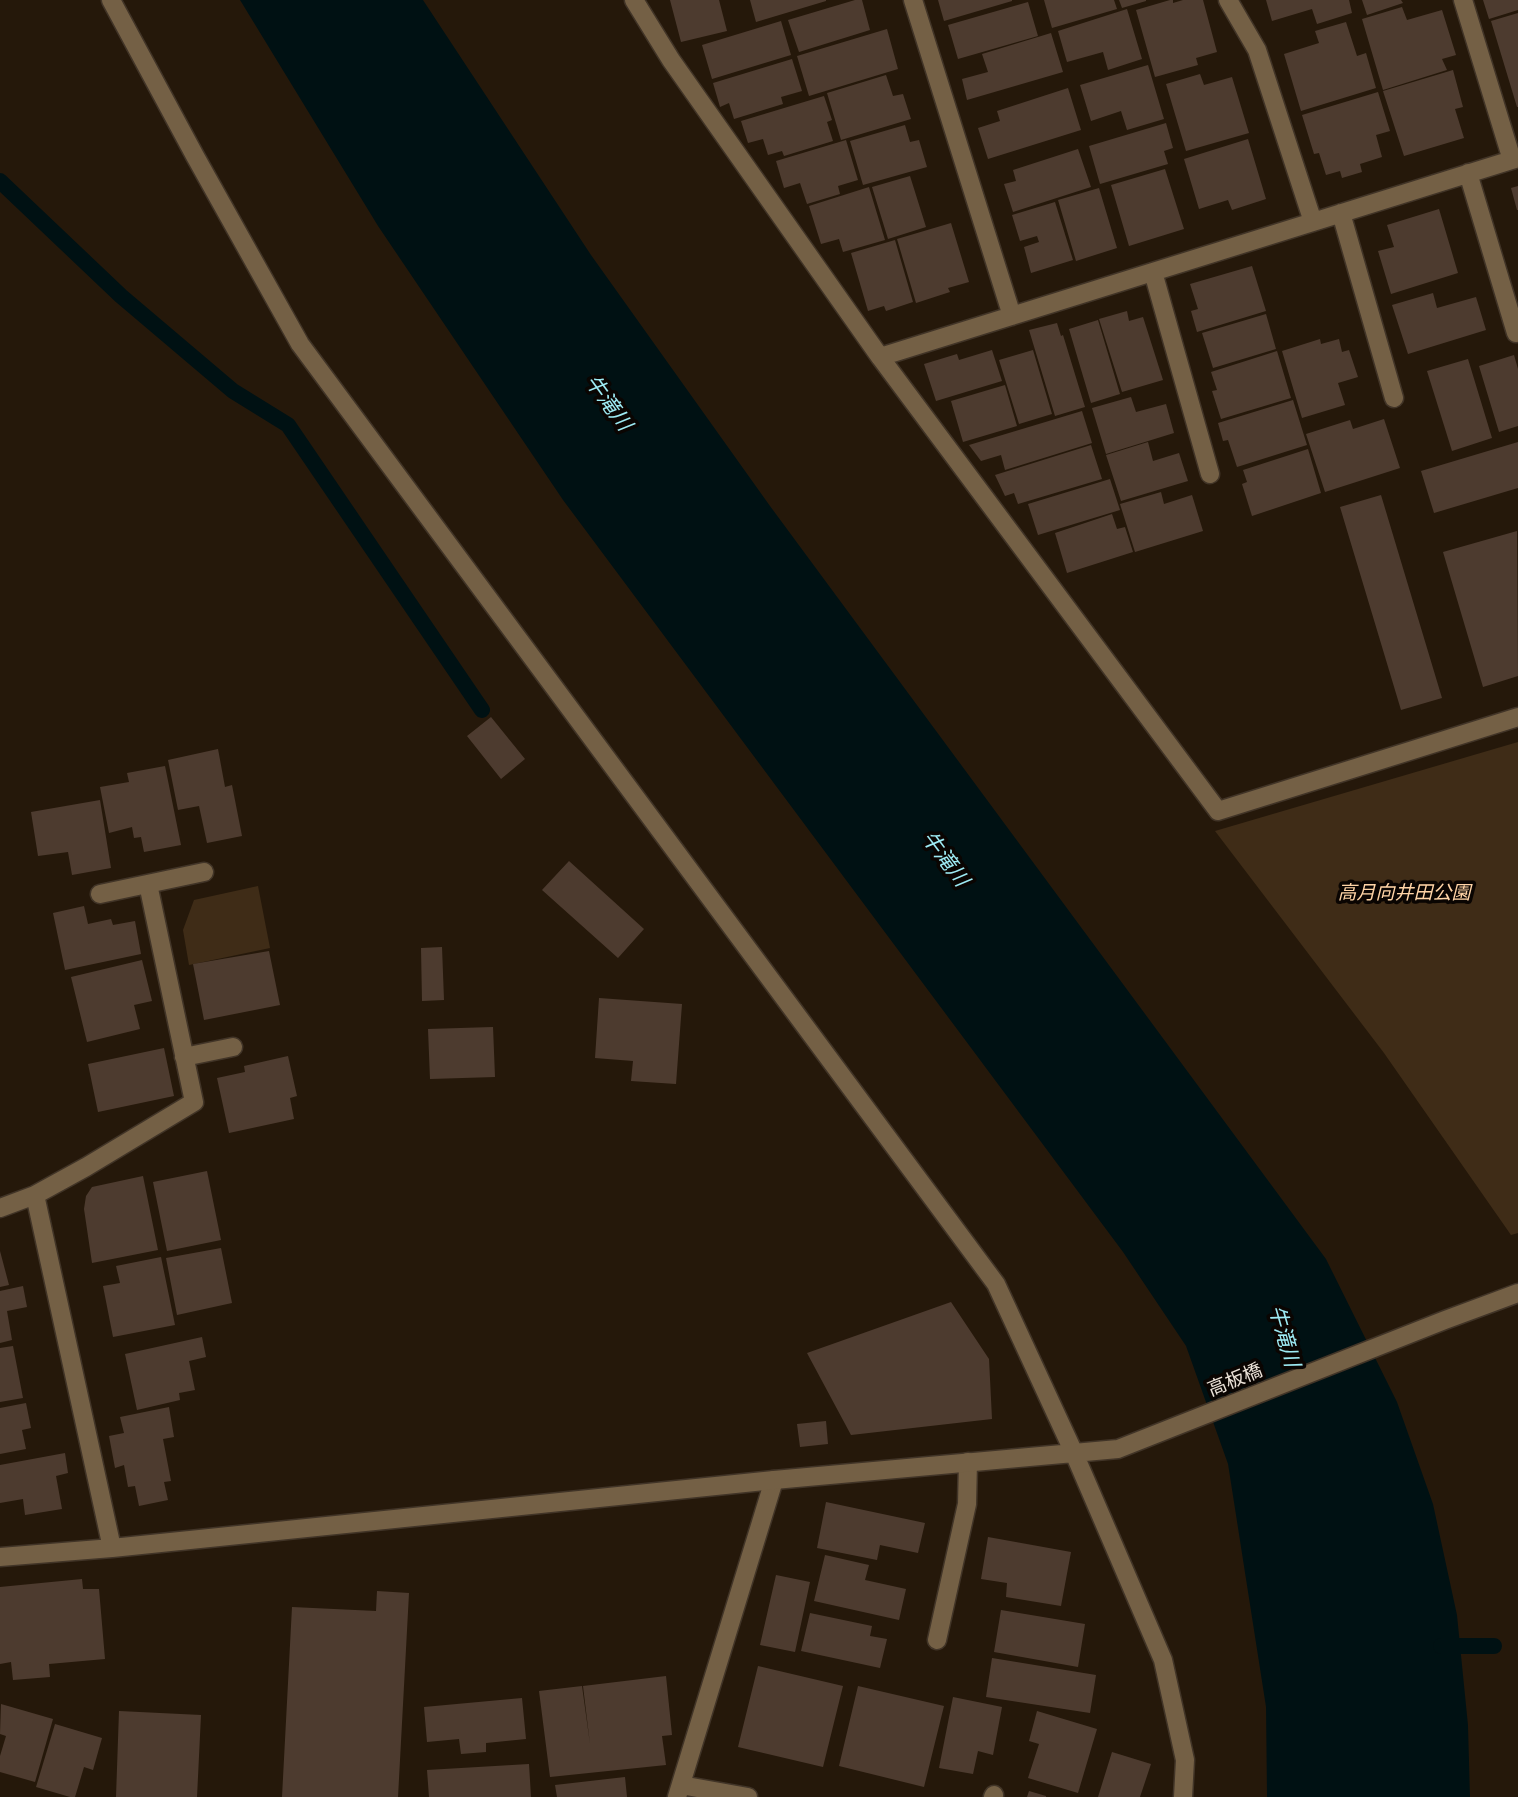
<!DOCTYPE html>
<html>
<head>
<meta charset="utf-8">
<style>
  body { margin:0 }
  canvas { display:block; background:#25180a }
</style>
</head>
<body>
<canvas width="1518" height="1797"></canvas>
<script>
const ctx = document.querySelector('canvas').getContext('2d');
ctx.lineJoin = 'round';
function paint(path, color) {
  ctx.fillStyle = color;
  ctx.fill(path, 'evenodd');
}
function shape(rows) {
  const path = new Path2D();
  for (const r of rows) {
    path.moveTo(r[0], r[1]);
    for (let i = 2; i < r.length; i += 2) path.lineTo(r[i], r[i + 1]);
  }
  return path;
}
function trace(path, color, width, dash) {
  ctx.strokeStyle = color;
  ctx.lineWidth = width;
  ctx.lineCap = dash ? 'butt' : 'round';
  ctx.setLineDash(dash || []);
  ctx.stroke(path);
}
function drawText(font, color, halo, rows, align = 'center') {
  ctx.font = font + ' "Playfair Display","Noto Sans JP",serif';
  ctx.lineWidth = 7;
  ctx.setLineDash([]);
  ctx.textBaseline = 'middle';
  ctx.strokeStyle = halo;
  ctx.fillStyle = color;
  for (const [text, x, y, turn = 0] of rows) {
    ctx.save();
    ctx.translate(x, y);
    ctx.rotate((+turn || 0) * Math.PI / 180);
    ctx.textAlign = isNaN(turn) ? turn : align;
    if (halo) ctx.strokeText(text, 0, 0);
    ctx.fillText(text, 0, 0);
    ctx.restore();
  }
}
const green = shape([
  [1518,742,1518,1233,1511,1235,1384,1053,1215,831],
  [258,886,270,948,189,965,183,930,194,900]
]);
const water = shape([
  [240,0,423,0,591,255,770,506,1326,1259,1397,1402,1433,1504,1457,1615,1468,1725,1470,1797,1267,1797,1266,1707,1228,1464,1186,1346,1123,1252,563,500,378,226]
]);
const stream = shape([
  [0,181,121,296,233,391,288,425,482,710],
  [1441,1646,1494,1646]
]);
const building = shape([
  [670,0,719,0,727,31,681,42],
  [750,0,826,0,826,1,756,22],
  [855,0,862,0,870,30,799,52,788,20],
  [938,0,1012,0,1012,1,944,21],
  [1044,0,1114,0,1117,9,1052,28],
  [1119,0,1146,0,1146,1,1122,8],
  [1170,0,1173,0,1173,3,1183,0,1203,0,1217,52,1196,58,1198,65,1155,77,1136,10],
  [1266,0,1349,0,1352,13,1317,24,1312,9,1272,21],
  [1362,0,1401,0,1403,3,1367,15],
  [1483,0,1518,0,1518,10,1489,19],
  [1028,2,1038,36,958,59,948,25],
  [1402,7,1407,20,1442,10,1456,55,1442,59,1447,70,1383,90,1362,19],
  [1127,9,1142,59,1108,70,1103,52,1067,62,1058,31],
  [1518,13,1518,107,1517,107,1491,21],
  [781,21,791,55,712,79,702,45],
  [1346,22,1357,56,1366,53,1376,88,1301,111,1284,54,1319,43,1315,31],
  [887,29,898,69,809,96,797,56],
  [1051,33,1063,72,967,100,962,79,988,72,982,54],
  [792,59,802,91,781,97,783,104,734,119,729,103,720,107,713,83],
  [1148,65,1164,119,1127,130,1121,111,1091,121,1080,85],
  [1453,70,1463,107,1455,109,1464,138,1404,156,1383,91],
  [1200,74,1204,85,1232,77,1249,133,1186,151,1166,84],
  [886,75,893,96,903,94,911,119,841,140,827,93],
  [1068,88,1081,130,988,159,978,128,1000,121,997,111],
  [1378,92,1390,131,1376,135,1382,157,1360,164,1362,172,1342,178,1340,171,1326,175,1319,153,1314,154,1302,115],
  [824,96,832,120,827,122,833,141,784,156,782,151,768,155,763,139,748,143,741,121],
  [1166,123,1173,148,1164,151,1168,164,1100,184,1089,146],
  [905,125,910,142,919,140,927,167,863,185,850,141],
  [1248,139,1266,199,1232,210,1228,200,1199,209,1184,159],
  [846,140,858,180,838,186,840,194,807,204,800,183,784,188,776,161],
  [1078,149,1091,187,1013,212,1004,184,1016,181,1013,170],
  [1165,169,1184,229,1129,246,1111,185],
  [910,176,926,227,888,239,872,187],
  [1518,186,1518,210,1517,210,1511,188],
  [869,187,885,240,843,252,839,239,821,244,809,206],
  [1099,188,1117,248,1076,261,1058,200],
  [1055,202,1073,260,1031,273,1024,247,1039,242,1037,236,1020,241,1012,215],
  [1439,209,1458,273,1391,294,1378,251,1394,247,1387,225],
  [951,223,969,282,948,288,950,292,916,303,897,239],
  [895,240,913,302,886,311,884,306,868,311,851,253],
  [1252,266,1266,311,1197,332,1191,311,1198,309,1190,284],
  [1433,293,1437,308,1476,297,1486,330,1408,354,1392,305],
  [1127,311,1129,321,1143,317,1163,380,1122,392,1099,319],
  [1266,314,1276,349,1213,368,1202,333],
  [1098,320,1120,394,1091,403,1069,329],
  [1057,323,1061,336,1063,335,1085,407,1055,416,1029,330],
  [1320,339,1321,344,1339,339,1342,352,1349,350,1358,377,1338,383,1345,405,1302,418,1282,351],
  [992,350,1002,381,936,401,924,364,957,354,959,360],
  [1033,350,1052,414,1019,424,999,360],
  [1277,351,1291,398,1221,419,1212,391,1217,390,1211,372],
  [1514,355,1518,369,1518,426,1499,432,1479,366],
  [1468,359,1492,438,1452,451,1427,371],
  [1005,385,1017,426,963,442,951,401],
  [1131,397,1136,412,1166,404,1174,433,1106,454,1092,408],
  [1293,400,1307,445,1237,467,1228,440,1223,441,1218,423],
  [1082,411,1092,443,1005,470,1001,455,981,461,969,445],
  [1384,419,1400,468,1325,492,1306,434,1350,420,1353,429],
  [1148,442,1153,461,1179,453,1188,481,1121,501,1106,455],
  [1518,442,1518,488,1434,513,1421,471],
  [1091,445,1102,479,1018,504,1014,493,1005,496,995,475],
  [1308,449,1321,493,1252,516,1242,484,1247,482,1243,470],
  [1110,479,1120,510,1038,535,1028,504],
  [1161,492,1164,504,1192,495,1203,531,1135,552,1120,504],
  [1381,495,1442,698,1401,710,1340,507],
  [1112,514,1117,529,1125,527,1133,552,1067,573,1055,533],
  [1517,531,1518,676,1483,687,1443,552],
  [491,717,525,759,501,779,467,736],
  [218,749,225,787,232,785,242,836,207,843,199,806,178,810,168,760],
  [165,766,181,845,144,852,141,837,134,838,132,827,109,833,100,787,129,782,127,773],
  [100,800,111,868,72,875,68,852,38,856,31,812],
  [569,861,644,929,618,958,542,890],
  [84,906,88,924,111,919,113,925,135,921,141,954,65,970,53,913],
  [442,947,444,1000,422,1001,421,948],
  [269,951,280,1005,204,1020,193,964],
  [142,960,152,1001,134,1005,140,1029,87,1042,71,977],
  [599,998,682,1004,676,1084,631,1081,633,1061,595,1058],
  [493,1027,495,1077,430,1079,428,1029],
  [164,1048,174,1096,98,1112,88,1064],
  [288,1056,297,1096,290,1098,294,1119,229,1133,217,1078,245,1072,244,1066],
  [207,1171,221,1240,167,1251,153,1182],
  [143,1176,158,1250,92,1263,84,1209,86,1196,92,1187],
  [221,1248,232,1303,177,1315,166,1258],
  [0,1251,9,1285,0,1287],
  [161,1257,175,1325,113,1337,103,1286,120,1283,116,1266],
  [23,1286,27,1307,7,1311,12,1340,0,1343,0,1291],
  [951,1302,989,1359,992,1419,851,1435,807,1353],
  [202,1337,206,1357,189,1361,195,1390,179,1393,180,1400,137,1410,125,1354],
  [13,1346,23,1398,0,1402,0,1348],
  [26,1403,31,1428,22,1430,26,1449,0,1454,0,1408],
  [169,1407,174,1437,163,1439,171,1481,164,1482,168,1500,139,1506,135,1486,128,1487,124,1465,115,1468,109,1436,124,1433,120,1417],
  [826,1421,828,1444,800,1447,797,1424],
  [65,1453,68,1473,56,1476,62,1509,25,1515,23,1499,0,1503,0,1465],
  [826,1502,925,1523,918,1553,880,1545,877,1560,817,1548],
  [988,1537,1071,1552,1061,1606,1006,1597,1007,1583,981,1579],
  [825,1555,869,1565,865,1580,906,1589,899,1620,814,1601],
  [776,1575,810,1582,795,1652,760,1645],
  [82,1579,83,1589,99,1589,105,1659,49,1664,50,1677,13,1680,11,1662,0,1664,0,1587],
  [377,1591,409,1593,398,1797,282,1797,292,1607,376,1611],
  [1001,1610,1085,1624,1078,1667,994,1652],
  [810,1613,872,1626,870,1636,887,1639,880,1668,801,1651],
  [992,1658,1096,1675,1090,1713,986,1697],
  [758,1666,843,1686,823,1767,738,1747],
  [666,1676,672,1735,662,1736,666,1765,550,1777,539,1691,582,1686,590,1744,583,1686],
  [858,1686,944,1706,924,1787,839,1766],
  [953,1697,1002,1707,993,1755,978,1751,973,1774,939,1768],
  [522,1698,526,1739,486,1743,486,1752,461,1754,459,1739,427,1742,424,1707],
  [1,1704,53,1719,35,1782,0,1772,0,1756,6,1736,0,1734],
  [119,1711,201,1715,197,1797,116,1797],
  [1037,1711,1097,1729,1078,1793,1028,1778,1039,1744,1029,1741],
  [55,1724,102,1738,93,1770,84,1767,75,1797,70,1797,36,1787],
  [1112,1752,1151,1764,1140,1797,1098,1797],
  [529,1764,531,1797,429,1797,427,1770],
  [625,1777,627,1797,557,1797,555,1785],
  [1029,1791,1046,1796,1046,1797,1027,1797]
]);
const lane = shape([
  [937,1640,967,1504,968,1462],
  [681,1785,748,1797],
  [677,1797,774,1480],
  [993,1797,994,1795]
]);
const street = shape([
  [111,0,195,156,300,344,996,1284,1074,1453,1163,1660,1185,1760,1183,1797],
  [634,0,671,60,880,357,1218,811,1518,717],
  [913,0,1012,316],
  [1228,0,1257,50,1313,222],
  [1463,0,1512,160],
  [1468,173,1516,333],
  [1341,213,1394,398],
  [1153,272,1210,474],
  [880,357,1518,158],
  [100,894,204,872],
  [184,1057,233,1047],
  [35,1195,112,1548],
  [0,1208,35,1195,86,1167,194,1102,148,884],
  [0,1557,112,1548,774,1480,1118,1449,1445,1320,1518,1293]
]);
const parkNames = [
  ["高月向井田公園",1404,893]
];
const streetNames = [
  ["高板橋",1235,1380,-22]
];
const waterNames = [
  ["牛滝川",608,403,54],
  ["牛滝川",945,859,53],
  ["牛滝川",1284,1336,74]
];
paint(green, '#3f2c17');
paint(water, '#001113');
trace(stream, '#001113', 16);
paint(building, '#4d3b2f');
trace(lane, '#413427', 21);
trace(street, '#413427', 21);
trace(lane, '#746045', 18);
trace(street, '#746045', 18);
drawText('italic 19px', '#ffd4a6', '#0a0502', parkNames);
drawText('19px', '#ece3d9', '#0a0502', streetNames);
drawText('italic 21px', '#9eebf4', '#0a0502', waterNames);
</script>
</body>
</html>
